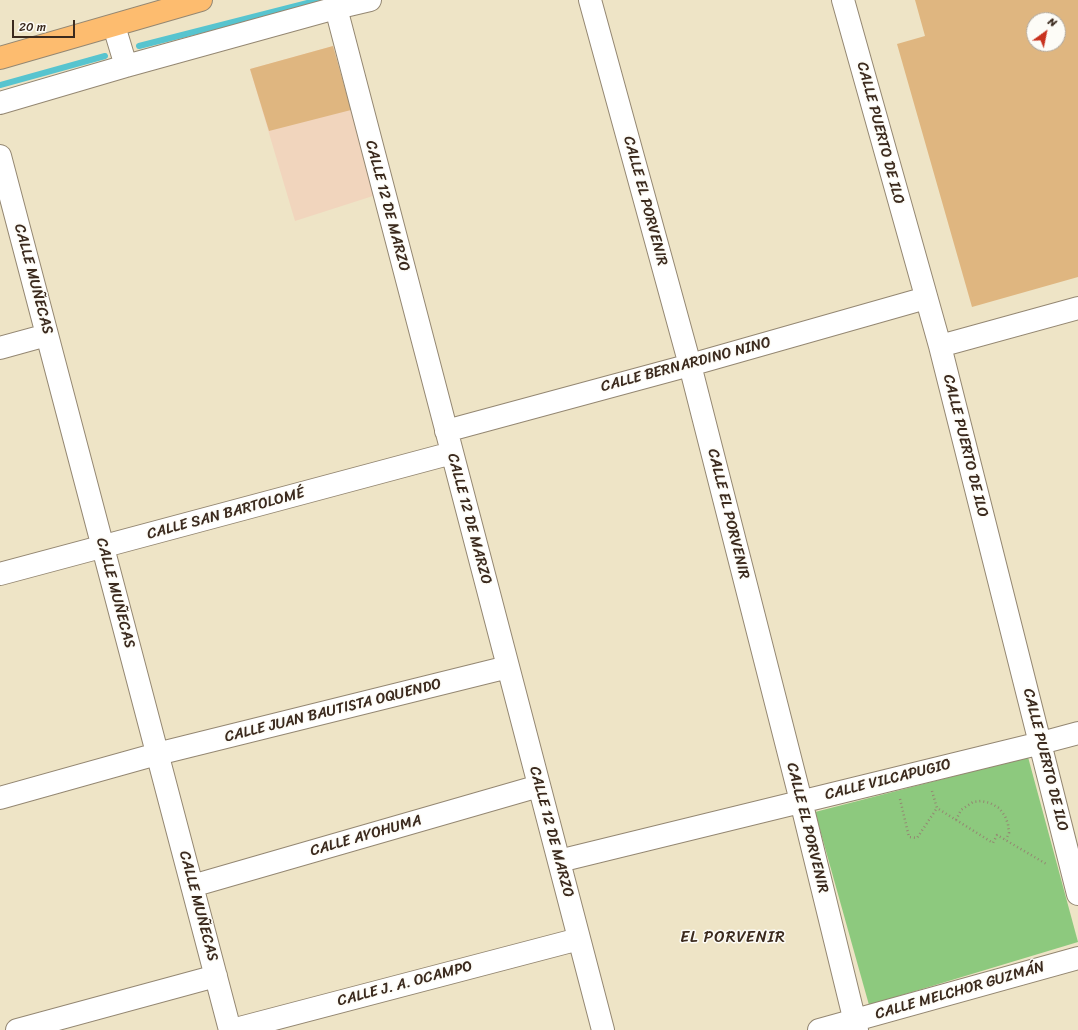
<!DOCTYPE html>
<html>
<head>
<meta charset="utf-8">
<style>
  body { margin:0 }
  #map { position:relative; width:1078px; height:1030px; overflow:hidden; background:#eee4c6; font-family:Sriracha,sans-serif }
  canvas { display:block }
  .north { position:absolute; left:1026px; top:12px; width:40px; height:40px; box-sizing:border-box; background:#fdfcf7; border:1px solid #afa8a0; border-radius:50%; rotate:33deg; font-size:11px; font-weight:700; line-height:16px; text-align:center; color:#3b2a1e }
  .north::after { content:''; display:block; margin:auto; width:14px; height:18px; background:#c8321e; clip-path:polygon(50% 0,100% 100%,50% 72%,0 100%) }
  .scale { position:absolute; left:12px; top:20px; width:63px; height:18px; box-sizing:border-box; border:2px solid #3b2a1e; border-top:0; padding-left:5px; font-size:12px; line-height:14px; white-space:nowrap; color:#3b2a1e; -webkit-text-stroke:3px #fdfcf7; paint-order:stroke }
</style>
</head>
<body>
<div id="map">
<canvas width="1078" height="1030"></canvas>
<div class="north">N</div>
<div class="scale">20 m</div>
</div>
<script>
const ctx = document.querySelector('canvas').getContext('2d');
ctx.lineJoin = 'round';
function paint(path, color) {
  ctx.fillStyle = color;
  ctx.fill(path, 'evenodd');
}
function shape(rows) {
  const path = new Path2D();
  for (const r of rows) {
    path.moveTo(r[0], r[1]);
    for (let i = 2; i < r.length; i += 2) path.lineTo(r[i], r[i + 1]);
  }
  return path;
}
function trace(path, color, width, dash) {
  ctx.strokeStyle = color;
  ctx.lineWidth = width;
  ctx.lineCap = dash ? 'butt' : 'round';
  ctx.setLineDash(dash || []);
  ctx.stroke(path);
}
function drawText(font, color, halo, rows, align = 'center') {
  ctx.font = font + ' Sriracha,sans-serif';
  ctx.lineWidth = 3;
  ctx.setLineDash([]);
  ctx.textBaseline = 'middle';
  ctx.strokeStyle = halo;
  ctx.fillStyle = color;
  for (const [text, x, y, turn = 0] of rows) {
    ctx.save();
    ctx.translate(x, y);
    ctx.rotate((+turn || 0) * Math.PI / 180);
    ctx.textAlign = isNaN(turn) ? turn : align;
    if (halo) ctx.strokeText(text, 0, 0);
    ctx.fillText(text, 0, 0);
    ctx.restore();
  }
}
const built = shape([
  [333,46,376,195,295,221,250,69]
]);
const green = shape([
  [1028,757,1078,942,869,1005,815,812]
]);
const stream = shape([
  [139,46,319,0],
  [0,85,105,56]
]);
const building = shape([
  [915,0,1078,0,1078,277,972,307,897,44,925,36],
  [1034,20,1058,20,1058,44,1034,44],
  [333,46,351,110,269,131,250,69]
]);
const path = shape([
  [932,791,937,808,993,843,997,835,1048,865],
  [900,799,909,837,917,838,937,808],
  [956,820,961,810,973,802,981,801,990,803,999,808,1005,816,1008,824,1009,833,1006,840]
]);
const minor = shape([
  [590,0,690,365,801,801,857,1030],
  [843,0,940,346,1078,894],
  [336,8,603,1030],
  [114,26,126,66],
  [0,103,126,66,336,8,370,0],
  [0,156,230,1030],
  [940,346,1078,308],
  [0,348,47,335],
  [446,431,690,365,926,298],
  [0,574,452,453],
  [0,798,157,754,508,667],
  [559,861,1041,743,1078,733],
  [192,886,539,786],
  [17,1030,216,976],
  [232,1030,579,939],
  [819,1030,1078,958]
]);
const highway = shape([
  [0,58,201,0]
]);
const streetNames = [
  ["CALLE PUERTO DE ILO",880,133,75],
  ["CALLE EL PORVENIR",645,201,75],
  ["CALLE 12 DE MARZO",387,206,75],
  ["CALLE MUÑECAS",33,279,75],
  ["CALLE BERNARDINO NINO",686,365,-15],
  ["CALLE PUERTO DE ILO",965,446,76],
  ["CALLE SAN BARTOLOMÉ",226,514,-15],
  ["CALLE EL PORVENIR",728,514,76],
  ["CALLE 12 DE MARZO",469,519,75],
  ["CALLE MUÑECAS",115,593,75],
  ["CALLE JUAN BAUTISTA OQUENDO",333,711,-14],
  ["CALLE PUERTO DE ILO",1045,760,76],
  ["CALLE VILCAPUGIO",888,780,-14],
  ["CALLE EL PORVENIR",807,828,76],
  ["CALLE 12 DE MARZO",551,832,75],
  ["CALLE AYOHUMA",366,836,-16],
  ["CALLE MUÑECAS",198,906,75],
  ["CALLE J. A. OCAMPO",405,984,-15],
  ["CALLE MELCHOR GUZMÁN",960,991,-16]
];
const neighbourhoodNames = [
  ["EL PORVENIR",733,938]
];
paint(built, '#f1d5bd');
paint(green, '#8dc97e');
trace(stream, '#57c4cf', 6);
paint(building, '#dfb680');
trace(minor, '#948772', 24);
trace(highway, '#948772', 24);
trace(path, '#948772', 2.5, [1, 3]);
trace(minor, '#fff', 22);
trace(highway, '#fdbc6f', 22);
drawText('15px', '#3b2a1e', '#fdfcf7', streetNames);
ctx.letterSpacing = '1px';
drawText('16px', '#3b2a1e', '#fdfcf7', neighbourhoodNames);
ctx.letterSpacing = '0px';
</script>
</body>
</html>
